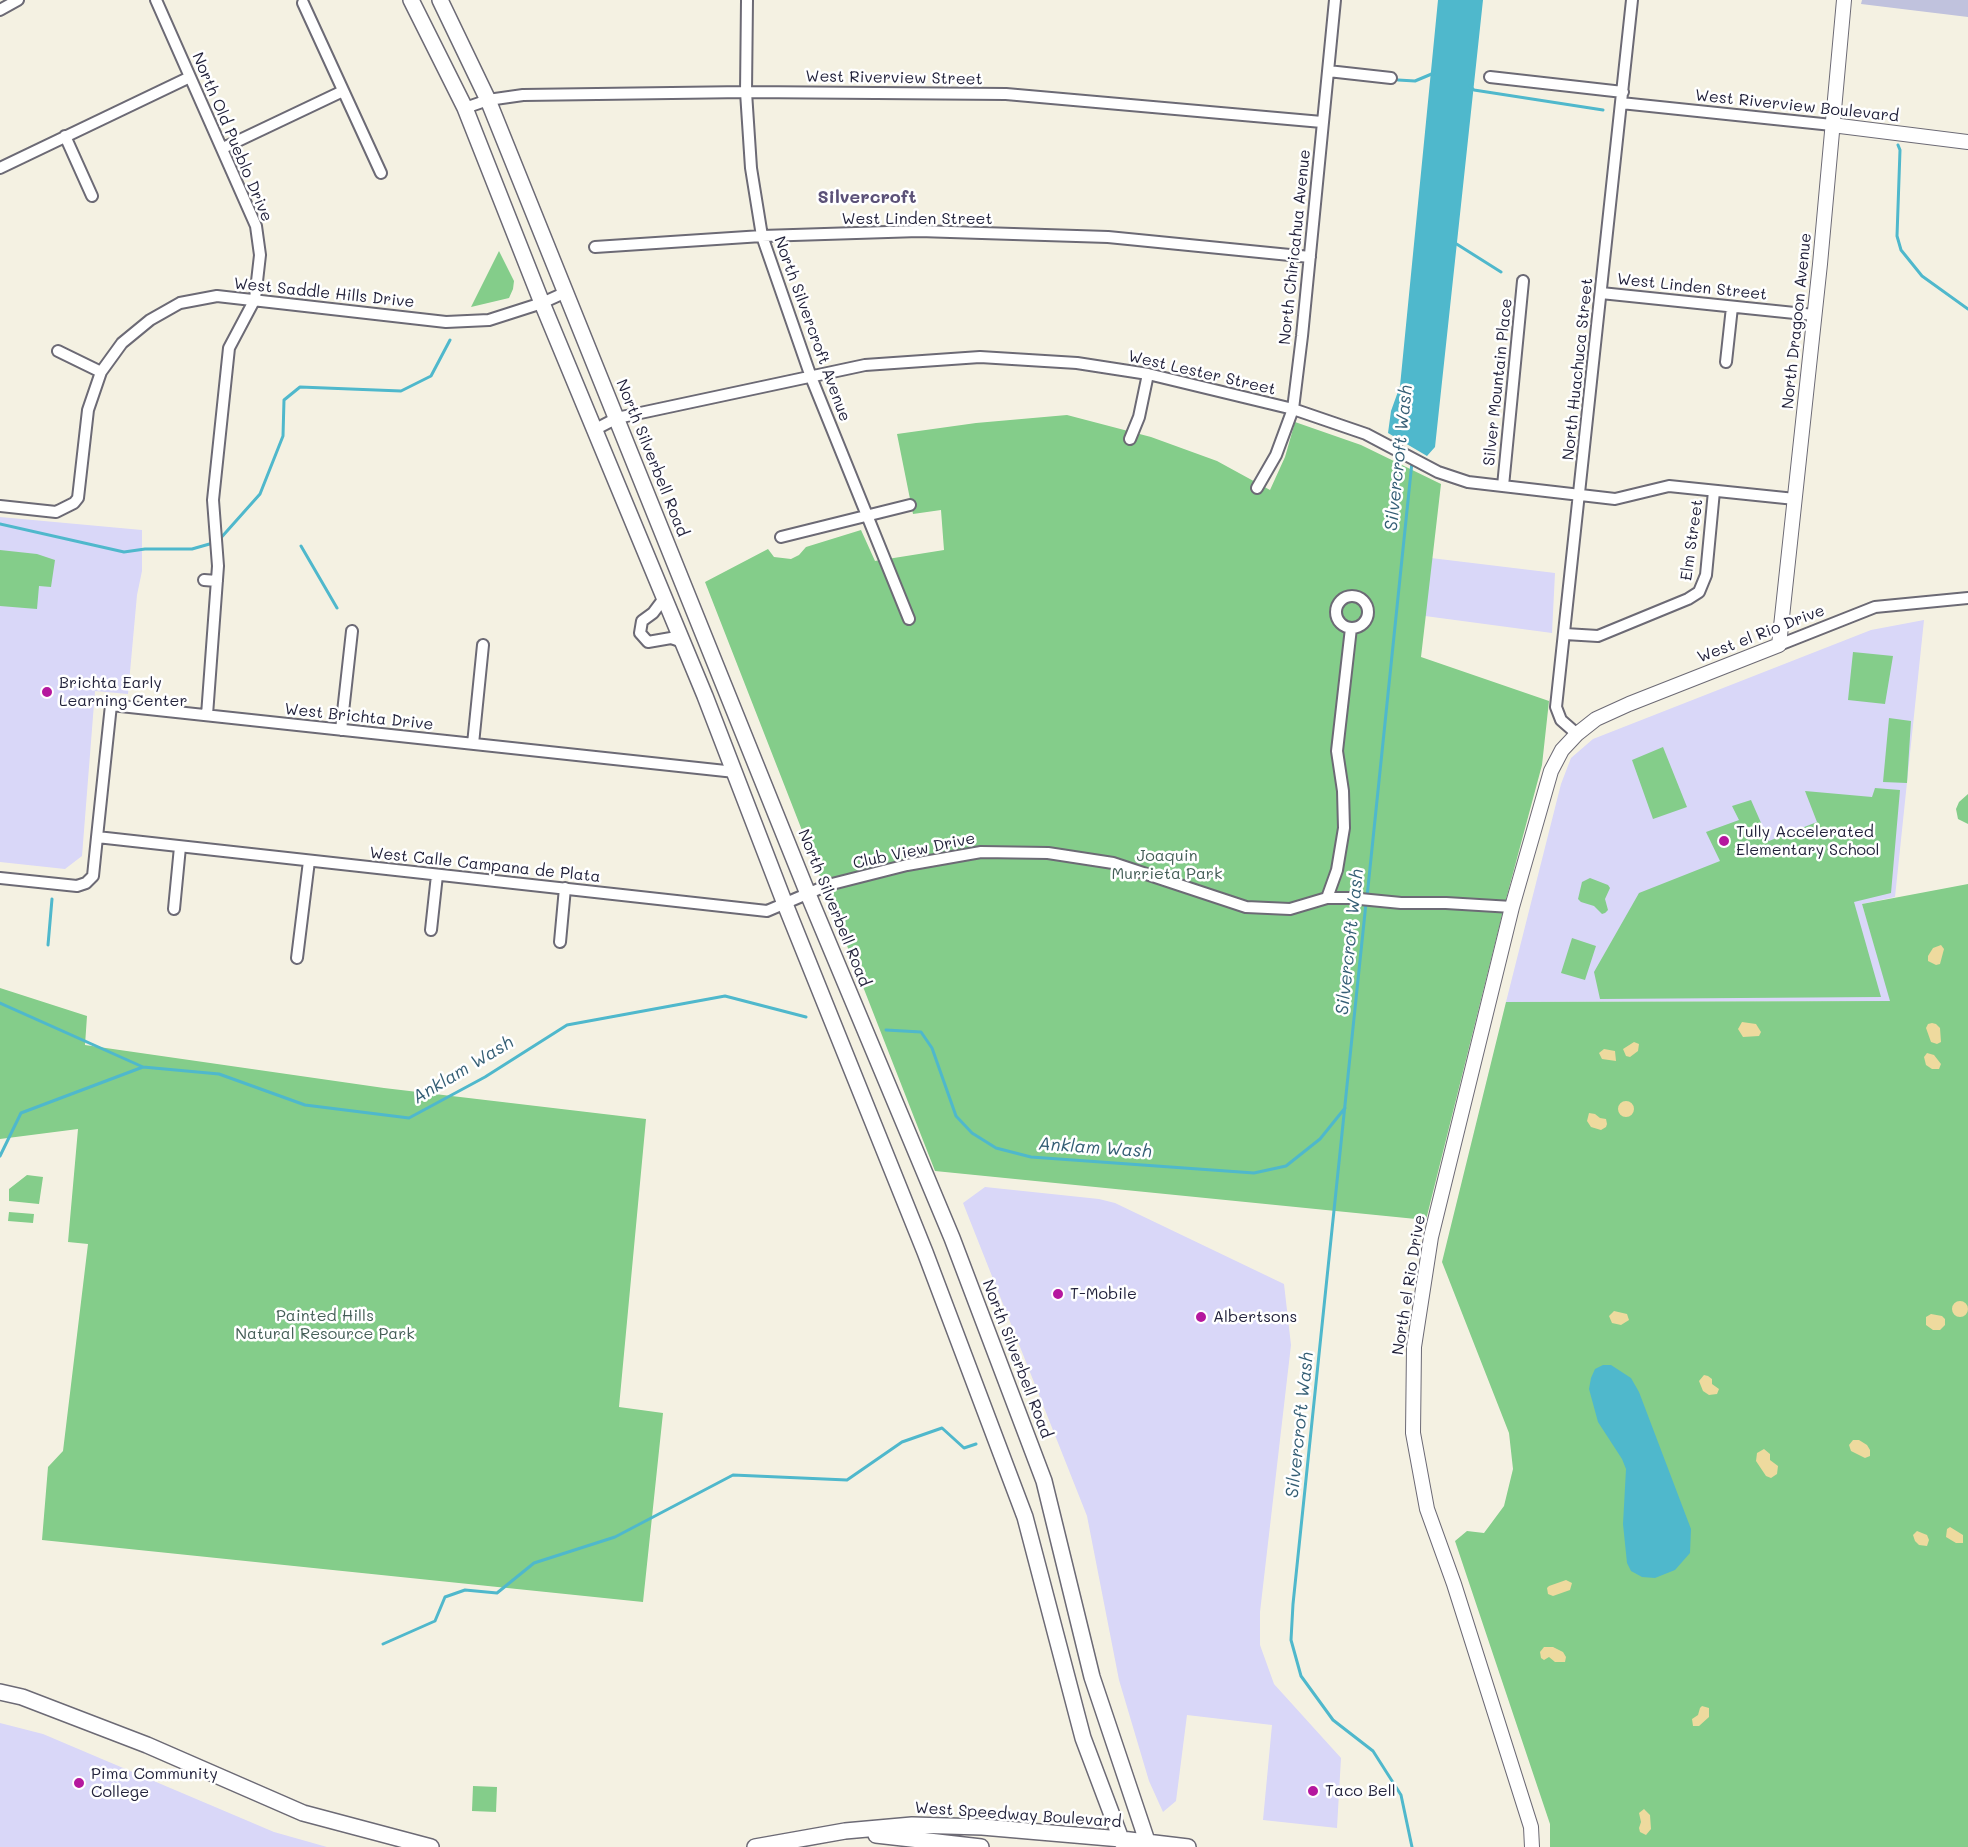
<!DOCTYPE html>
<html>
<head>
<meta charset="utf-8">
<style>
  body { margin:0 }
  canvas { display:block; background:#f4f1e2 }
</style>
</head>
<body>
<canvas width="1968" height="1847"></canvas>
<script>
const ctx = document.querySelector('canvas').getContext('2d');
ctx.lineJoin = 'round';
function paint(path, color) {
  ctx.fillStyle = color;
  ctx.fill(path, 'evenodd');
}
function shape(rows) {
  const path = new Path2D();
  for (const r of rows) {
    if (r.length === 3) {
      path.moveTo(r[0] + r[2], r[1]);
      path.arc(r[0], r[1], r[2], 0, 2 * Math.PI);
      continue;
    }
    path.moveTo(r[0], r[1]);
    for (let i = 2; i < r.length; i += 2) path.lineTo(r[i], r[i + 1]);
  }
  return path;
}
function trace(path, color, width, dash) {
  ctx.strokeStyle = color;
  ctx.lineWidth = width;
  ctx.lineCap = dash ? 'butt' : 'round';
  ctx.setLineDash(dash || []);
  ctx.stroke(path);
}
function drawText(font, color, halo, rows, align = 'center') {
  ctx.font = font + ' Mali,sans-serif';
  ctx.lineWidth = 5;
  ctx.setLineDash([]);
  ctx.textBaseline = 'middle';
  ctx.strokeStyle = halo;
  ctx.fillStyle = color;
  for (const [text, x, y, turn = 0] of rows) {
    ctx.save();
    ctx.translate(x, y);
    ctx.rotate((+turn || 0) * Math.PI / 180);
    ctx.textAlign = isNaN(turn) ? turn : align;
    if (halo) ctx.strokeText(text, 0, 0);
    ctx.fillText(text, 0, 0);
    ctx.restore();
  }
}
const built = shape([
  [0,517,142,530,142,571,137,595,128,694,95,691,82,856,65,869,0,862],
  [1431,558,1555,573,1552,633,1425,616],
  [1924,620,1895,897,1862,904,1891,1001,1506,1002,1561,784,1571,758,1593,739,1871,630],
  [985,1187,1099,1199,1115,1203,1284,1284,1291,1345,1260,1612,1260,1645,1274,1684,1341,1758,1337,1828,1263,1820,1272,1725,1187,1715,1176,1801,1163,1812,1149,1781,1119,1680,1087,1516,963,1203],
  [0,1723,43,1734,274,1832,327,1847,0,1847]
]);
const industrial = shape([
  [1862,0,1968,0,1968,17,1861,4]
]);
const green = shape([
  [499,251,514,281,513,289,509,298,471,307],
  [1067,415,1151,437,1217,461,1270,490,1285,457,1295,422,1361,445,1441,484,1421,657,1549,701,1542,765,1505,903,1426,1220,935,1171,705,582,768,549,774,557,791,559,799,555,806,547,861,530,875,561,944,550,941,510,913,514,897,434,976,423],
  [0,550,37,554,55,560,51,587,39,586,37,609,0,606],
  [1853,652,1893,656,1885,704,1848,700],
  [1889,718,1911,721,1907,783,1883,782],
  [1663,747,1687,807,1653,819,1632,760],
  [1875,788,1900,790,1891,893,1854,902,1881,997,1600,999,1594,972,1639,893,1720,861,1706,832,1739,820,1732,806,1751,800,1769,841,1817,822,1805,791,1872,797],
  [1968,794,1968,824,1958,819,1956,809,1959,802],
  [1590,878,1608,885,1610,888,1605,899,1608,910,1605,913,1602,914,1594,906,1581,902,1578,899,1582,882],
  [1968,884,1968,1847,1550,1847,1550,1824,1455,1541,1467,1531,1484,1533,1504,1506,1513,1469,1509,1433,1442,1262,1506,1002,1890,1001,1862,904],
  [1572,938,1596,946,1585,980,1561,973],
  [0,988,87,1016,85,1045,384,1088,646,1119,619,1407,663,1413,643,1602,42,1540,48,1467,63,1451,88,1244,68,1242,78,1129,0,1139],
  [27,1175,43,1177,39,1204,9,1201,9,1189],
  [9,1212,34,1214,33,1223,8,1221],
  [473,1786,497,1787,496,1812,472,1811]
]);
const sand = shape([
  [1941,945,1944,949,1940,964,1936,965,1928,961,1928,956,1933,948],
  [1742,1022,1756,1024,1761,1032,1759,1036,1743,1037,1738,1029],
  [1932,1023,1936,1024,1940,1028,1941,1042,1937,1044,1931,1042,1926,1028,1928,1024],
  [1634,1042,1639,1044,1638,1051,1630,1057,1626,1056,1623,1049],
  [1604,1049,1615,1051,1616,1061,1602,1059,1599,1053],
  [1927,1053,1934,1055,1941,1064,1939,1069,1932,1069,1926,1065,1924,1057],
  [1626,1109,8],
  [1589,1113,1595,1114,1600,1118,1606,1119,1607,1124,1606,1127,1601,1130,1591,1127,1587,1121],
  [1960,1309,8],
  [1614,1311,1627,1314,1629,1320,1621,1325,1612,1323,1609,1316],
  [1931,1314,1942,1316,1945,1319,1945,1325,1940,1330,1933,1330,1926,1325,1926,1317],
  [1704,1375,1708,1376,1712,1379,1712,1384,1719,1389,1717,1394,1709,1395,1703,1391,1699,1381],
  [1853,1440,1859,1440,1867,1445,1870,1450,1870,1456,1865,1458,1851,1451,1849,1445],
  [1764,1449,1770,1454,1770,1460,1778,1466,1777,1474,1771,1478,1766,1476,1756,1461,1757,1453],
  [1950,1527,1963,1535,1963,1543,1956,1543,1946,1537,1947,1529],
  [1917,1531,1927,1535,1929,1540,1927,1546,1919,1545,1915,1541,1913,1535],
  [1566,1580,1572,1583,1570,1590,1553,1596,1548,1594,1547,1588,1549,1586],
  [1544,1647,1553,1647,1563,1652,1566,1657,1565,1662,1555,1662,1549,1657,1544,1660,1541,1658,1540,1652],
  [1702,1706,1709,1708,1709,1717,1699,1726,1693,1726,1692,1719,1698,1715,1700,1708],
  [1644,1809,1650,1815,1651,1829,1646,1835,1640,1832,1639,1828,1641,1822,1639,1813]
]);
const water = shape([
  [1438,0,1483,0,1435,447,1427,456,1388,433,1391,411,1400,386],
  [1603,1365,1611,1365,1631,1378,1639,1392,1691,1529,1690,1553,1675,1570,1655,1578,1642,1577,1631,1571,1627,1563,1623,1524,1626,1469,1622,1459,1598,1422,1589,1389,1591,1378,1595,1369]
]);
const stream = shape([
  [1398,80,1415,81,1434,73],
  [1470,86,1474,90,1603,110],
  [1898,145,1900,150,1897,236,1901,250,1922,276,1968,309],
  [1455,243,1501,272],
  [0,524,124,552,145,549,192,549,213,543],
  [219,540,260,494,283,436,284,400,300,387,401,391,431,376,450,340],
  [301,546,337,608],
  [1367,897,1412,462],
  [1366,903,1293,1604,1291,1640,1301,1676,1333,1720,1373,1751,1401,1795,1412,1847],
  [48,945,52,899],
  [0,1003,143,1067,219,1074,305,1105,409,1118,485,1077,567,1025,725,996,806,1017],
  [886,1030,921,1032,932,1048,956,1116,972,1133,996,1148,1031,1157,1254,1173,1286,1166,1320,1139,1345,1108],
  [0,1156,21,1113,143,1067],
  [383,1644,435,1621,445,1597,465,1590,497,1593,534,1563,615,1537,733,1475,847,1480,902,1442,942,1428,964,1448,976,1444]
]);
const minor = shape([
  [156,0,256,226,260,255,255,299,229,348,213,500,218,566,207,715],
  [747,0,746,92,751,168,762,236,811,377,909,619],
  [303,3,381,173],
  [0,10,18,0],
  [1328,71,1391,78],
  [1490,77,1623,92],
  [1621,103,1832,125],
  [465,108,488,100,523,95,746,92,1006,94,1322,122],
  [65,136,92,196],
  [223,148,343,91],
  [0,168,190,77],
  [595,247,762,236,919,231,1108,237,1310,257],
  [1601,293,1814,315],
  [58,351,101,372],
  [1726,362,1732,307],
  [594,430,617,418,865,365,980,357,1077,363,1148,374,1293,409,1366,434,1438,472,1468,482,1615,499,1669,486,1795,499],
  [1130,439,1139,417,1148,374],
  [1503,486,1523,281],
  [1257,488,1276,455,1293,409,1302,336,1335,0],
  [0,506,56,512,74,503,78,498,88,410,101,372,122,343,150,320,180,303,217,296,446,322,489,320,542,303,564,293],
  [781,537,910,505],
  [204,580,217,581],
  [1352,612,16],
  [665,597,653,613,642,621,640,633,648,642,671,638,683,642],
  [1565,634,1598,636,1688,599,1699,592,1706,575,1714,491],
  [1779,645,1875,607,1968,598],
  [341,730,352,631],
  [1577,734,1561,720,1556,707,1632,0],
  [473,744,483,645],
  [97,837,111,705,735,772],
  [0,878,77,886,86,883,93,876,97,837,767,911,828,885,907,865,981,852,1048,853,1113,863,1246,907,1290,909,1327,898,1350,898,1401,903,1446,903,1512,907],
  [1327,898,1337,870,1344,828,1343,791,1337,751,1351,628],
  [174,909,180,847],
  [431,930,437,875],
  [560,942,565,888],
  [297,958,309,861]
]);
const tertiary = shape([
  [1832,125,1968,142],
  [1532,1847,1531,1827,1454,1584,1427,1509,1413,1433,1414,1347,1431,1237,1512,907,1551,771,1562,750,1577,734,1596,719,1629,704,1779,645,1820,264,1844,0]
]);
const secondary = shape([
  [411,0,465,108,542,303,705,696,785,904,925,1252,1025,1517,1083,1738,1124,1847],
  [440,0,488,100,808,894,952,1238,1044,1481,1092,1677,1149,1847],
  [0,1692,22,1697,147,1745,303,1813,431,1847],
  [876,1835,981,1847],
  [755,1847,845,1831,912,1825,982,1827,1121,1839,1188,1847]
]);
const markers = [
  [47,692,6,"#b5179e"],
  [1724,841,6,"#b5179e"],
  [1058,1294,6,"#b5179e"],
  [1201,1317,6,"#b5179e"],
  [79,1783,6,"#b5179e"],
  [1313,1791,6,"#b5179e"]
];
const streetNames = [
  ["West Riverview Street",894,78,1],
  ["West Riverview Boulevard",1797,106,6],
  ["North Old Pueblo Drive",232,137,67],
  ["West Linden Street",917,219],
  ["North Chiricahua Avenue",1295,247,-84],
  ["West Linden Street",1692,287,6],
  ["West Saddle Hills Drive",324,293,6],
  ["North Dragoon Avenue",1797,321,-84],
  ["North Silvercroft Avenue",812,329,70],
  ["North Huachuca Street",1578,369,-84],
  ["West Lester Street",1202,373,13],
  ["Silver Mountain Place",1498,382,-84],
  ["North Silverbell Road",652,458,68],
  ["Elm Street",1692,540,-82],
  ["West el Rio Drive",1761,634,-21],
  ["West Brichta Drive",359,717,6],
  ["Club View Drive",914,851,-12],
  ["West Calle Campana de Plata",485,865,6],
  ["North Silverbell Road",834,908,68],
  ["North el Rio Drive",1409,1285,-81],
  ["North Silverbell Road",1017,1359,69],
  ["West Speedway Boulevard",1018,1815,4]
];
const poiNames = [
  ["Brichta Early",59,683],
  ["Learning Center",59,701],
  ["Tully Accelerated",1736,832],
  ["Elementary School",1736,850],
  ["T-Mobile",1070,1294],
  ["Albertsons",1213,1317],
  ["Pima Community",91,1774],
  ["College",91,1792],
  ["Taco Bell",1325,1791]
];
const parkNames = [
  ["Joaquin",1167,856],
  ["Murrieta Park",1167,874],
  ["Painted Hills",325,1316],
  ["Natural Resource Park",325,1334]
];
const neighbourhoodNames = [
  ["Silvercroft",867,197]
];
const waterNames = [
  ["Silvercroft Wash",1399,458,-84],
  ["Silvercroft Wash",1350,942,-84],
  ["Anklam Wash",463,1070,-31],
  ["Anklam Wash",1095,1148,4],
  ["Silvercroft Wash",1300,1425,-84]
];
paint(built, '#d9d7f8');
paint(industrial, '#c0c2dd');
paint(green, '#84cd8a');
paint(sand, '#eeda9e');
paint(water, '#4fb8cc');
trace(stream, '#4fb8cc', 3);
trace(minor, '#6c6a75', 14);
trace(tertiary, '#6c6a75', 16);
trace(secondary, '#6c6a75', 18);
trace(minor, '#fff', 10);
trace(tertiary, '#fff', 14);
trace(secondary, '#fff', 15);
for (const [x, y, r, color] of markers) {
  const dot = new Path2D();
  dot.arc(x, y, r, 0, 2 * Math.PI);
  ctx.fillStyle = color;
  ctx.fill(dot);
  trace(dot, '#fff', 2);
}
drawText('16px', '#22223b', '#fff', streetNames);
drawText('16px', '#22223b', '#fff', poiNames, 'left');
drawText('16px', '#445e57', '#fff', parkNames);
drawText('bold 18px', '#5c5278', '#fff', neighbourhoodNames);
drawText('italic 18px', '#345e75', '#fff', waterNames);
</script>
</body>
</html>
